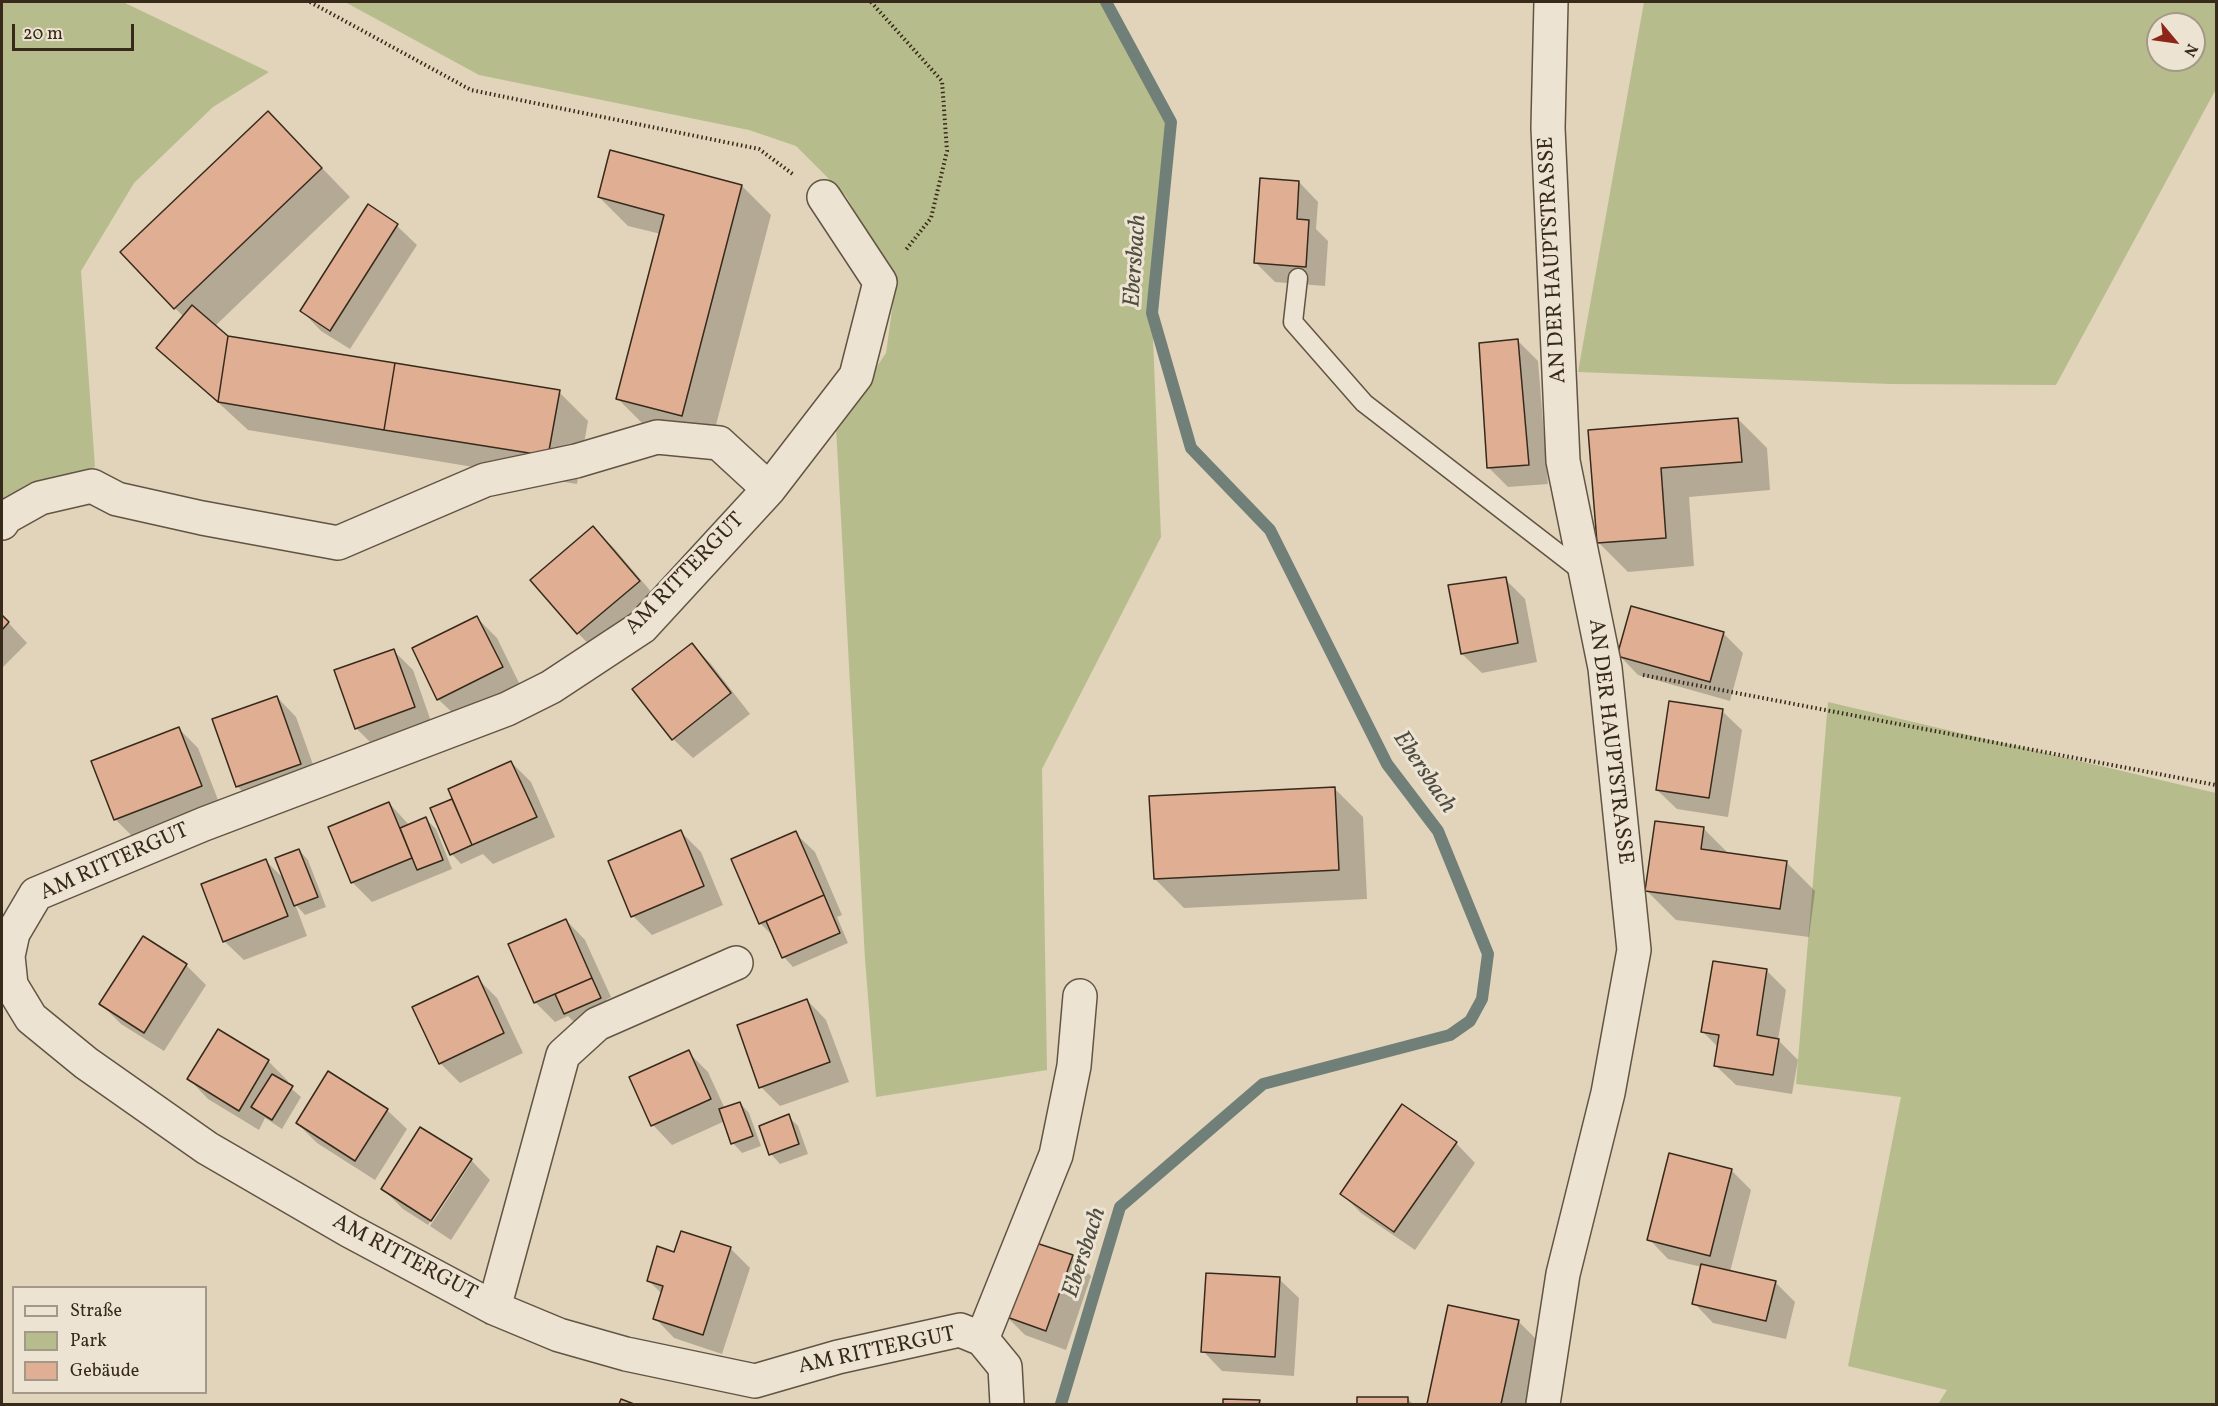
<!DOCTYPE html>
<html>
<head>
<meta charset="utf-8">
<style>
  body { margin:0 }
  #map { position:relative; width:2218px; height:1406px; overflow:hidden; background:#e1d4ba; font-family:Vollkorn,serif }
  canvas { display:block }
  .frame { position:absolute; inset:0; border:3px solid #372a1b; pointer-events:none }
  .legend { position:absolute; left:12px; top:1286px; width:195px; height:108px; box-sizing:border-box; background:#ece3d2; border:2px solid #a49989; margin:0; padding:8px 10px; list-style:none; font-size:18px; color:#372a1b }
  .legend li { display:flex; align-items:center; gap:12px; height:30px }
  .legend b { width:30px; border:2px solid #a49989 }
  .north { position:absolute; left:2146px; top:12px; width:60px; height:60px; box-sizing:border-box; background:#ece3d2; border:2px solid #a49989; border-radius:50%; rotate:119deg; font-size:16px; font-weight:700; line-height:24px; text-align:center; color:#372a1b }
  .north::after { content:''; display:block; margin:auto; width:21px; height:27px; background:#8f2418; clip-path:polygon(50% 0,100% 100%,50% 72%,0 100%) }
  .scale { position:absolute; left:12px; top:24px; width:122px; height:27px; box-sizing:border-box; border:3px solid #372a1b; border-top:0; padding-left:8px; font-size:18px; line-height:21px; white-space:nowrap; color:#372a1b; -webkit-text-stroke:4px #ece3d2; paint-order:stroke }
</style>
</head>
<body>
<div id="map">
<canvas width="2218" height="1406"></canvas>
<div class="frame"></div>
<ul class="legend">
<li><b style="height:8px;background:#ece3d2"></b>Straße</li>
<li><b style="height:16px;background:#b7bc8d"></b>Park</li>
<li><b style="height:16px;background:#e0ae93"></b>Gebäude</li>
</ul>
<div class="north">N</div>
<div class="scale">20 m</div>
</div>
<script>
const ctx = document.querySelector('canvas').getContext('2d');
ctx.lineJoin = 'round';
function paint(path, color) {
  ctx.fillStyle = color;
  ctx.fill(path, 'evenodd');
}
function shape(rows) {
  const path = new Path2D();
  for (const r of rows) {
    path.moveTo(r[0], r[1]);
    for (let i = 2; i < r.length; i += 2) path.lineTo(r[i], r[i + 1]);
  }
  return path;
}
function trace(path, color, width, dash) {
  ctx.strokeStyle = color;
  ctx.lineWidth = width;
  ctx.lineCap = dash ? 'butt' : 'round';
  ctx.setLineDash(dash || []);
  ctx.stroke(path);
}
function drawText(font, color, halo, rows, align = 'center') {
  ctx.font = font + ' Vollkorn,serif';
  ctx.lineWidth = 6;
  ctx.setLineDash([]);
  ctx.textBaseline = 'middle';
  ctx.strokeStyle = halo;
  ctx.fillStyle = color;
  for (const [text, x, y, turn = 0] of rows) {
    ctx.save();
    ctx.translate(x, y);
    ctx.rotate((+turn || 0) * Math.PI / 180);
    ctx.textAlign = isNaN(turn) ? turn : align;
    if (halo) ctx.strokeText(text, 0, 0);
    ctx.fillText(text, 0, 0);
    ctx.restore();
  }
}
const green = shape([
  [2,2,123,2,269,72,213,107,134,183,81,271,95,467,6,496,2,501],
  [345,2,1106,2,1171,122,1152,313,1161,537,1042,769,1047,1070,876,1097,865,959,836,427,886,353,896,282,846,196,796,146,749,130,479,75],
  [1644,2,2216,2,2216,89,2056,385,1890,384,1578,372],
  [2158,24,2194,24,2194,60,2158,60],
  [1828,702,2216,793,2216,1404,1938,1404,1947,1390,1848,1366,1901,1097,1796,1084]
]);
const shadow = shape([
  [297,142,350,197,215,326,228,337,559,392,588,421,577,484,248,430,159,348,184,317,175,308],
  [1299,182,1318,202,1316,229,1328,241,1325,286,1275,282,1255,262],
  [742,186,771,215,711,444,646,427,617,398,661,234,628,226,599,197],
  [368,206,397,226,417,245,350,349,321,331,302,311],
  [1518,341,1538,361,1548,484,1508,487,1488,467],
  [1738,419,1767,448,1770,490,1689,497,1694,566,1628,572,1599,543,1590,432],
  [593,528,613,547,659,601,597,653,578,633],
  [1505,579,1525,599,1537,662,1482,673,1462,654],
  [2,616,27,643,2,668],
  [477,618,497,638,521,687,458,718,438,699],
  [1723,633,1743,653,1730,701,1638,675,1619,655],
  [692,645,711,664,750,714,693,758,673,739],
  [393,650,413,670,433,727,376,748,356,728],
  [277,697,296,717,320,784,257,806,238,787,214,720],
  [1722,711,1742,730,1728,817,1677,809,1657,790],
  [178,728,198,748,220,805,135,839,115,819],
  [511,762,531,782,555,837,493,864,483,854,461,864,452,854,452,801,456,806],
  [1334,788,1363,817,1367,899,1184,908,1155,879],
  [389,803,410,826,426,819,436,829,452,869,372,902,352,882],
  [1656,823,1704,829,1730,855,1786,862,1815,891,1809,937,1676,920,1647,891],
  [681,832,701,852,723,905,652,935,633,916],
  [795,833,815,852,842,915,837,917,848,943,793,967,784,957,775,938,760,923],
  [299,850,308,860,326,907,305,915,295,904,307,936,244,960,224,941,266,861,286,881],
  [566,920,585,940,611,997,606,1000,609,1008,575,1023,568,1016,555,1022,535,1002],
  [143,938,186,965,206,985,164,1051,121,1024,101,1004],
  [1766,970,1786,990,1778,1040,1798,1060,1792,1094,1736,1085,1716,1066,1719,1048,1703,1032],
  [477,978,497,998,523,1053,460,1083,440,1063],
  [807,1000,826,1020,849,1082,780,1106,761,1087],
  [218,1031,268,1061,288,1081,286,1084,301,1097,282,1129,265,1118,259,1130,208,1099,189,1079],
  [688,1052,708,1072,725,1109,740,1103,749,1113,761,1146,742,1153,733,1143,725,1121,672,1145,653,1125,631,1078],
  [387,1110,407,1129,375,1180,317,1143,297,1123],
  [788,1116,798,1126,808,1154,780,1164,771,1154],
  [1456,1143,1475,1163,1415,1250,1361,1213,1342,1194],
  [471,1160,490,1180,451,1240,430,1226,471,1163,467,1163,428,1225,403,1209,383,1189],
  [1731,1170,1751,1190,1730,1272,1775,1282,1795,1302,1786,1339,1713,1323,1694,1303,1702,1267,1668,1259,1649,1239],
  [730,1248,750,1268,722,1354,674,1338,655,1318,662,1294,649,1281,675,1254],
  [1072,1257,1091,1276,1066,1350,1025,1335,1006,1316],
  [1279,1279,1299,1298,1294,1376,1222,1371,1203,1351],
  [1449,1307,1518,1321,1547,1350,1536,1404,1429,1404],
  [1407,1398,1413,1404,1358,1404,1358,1399],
  [1225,1401,1259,1401,1262,1404,1225,1404]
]);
const stream = shape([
  [1061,1404,1120,1207,1263,1084,1450,1035,1470,1021,1482,999,1488,954,1438,831,1387,764,1270,530,1191,448,1152,313,1171,122,1106,2]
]);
const building = shape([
  [268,111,322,168,174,309,120,252,268,111],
  [610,150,742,185,682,416,616,399,664,215,598,197,610,150],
  [1260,178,1299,181,1297,219,1309,220,1306,267,1254,263,1260,178],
  [368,204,398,224,330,331,300,311,368,204],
  [192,305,228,336,218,402,156,348,192,305],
  [228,336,395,363,384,430,218,402,228,336],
  [1518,339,1529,465,1487,468,1479,343,1518,339],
  [395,363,560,390,548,456,384,430,395,363],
  [1738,418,1742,462,1661,468,1666,538,1597,543,1588,430,1738,418],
  [593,526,640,581,577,634,530,580,593,526],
  [1506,577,1518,643,1461,654,1448,585,1506,577],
  [1631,606,1724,632,1710,682,1617,656,1631,606],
  [2,615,9,622,2,630,2,615],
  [477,616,503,667,437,700,412,648,477,616],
  [692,643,731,693,672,740,632,689,692,643],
  [394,649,415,707,355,729,334,670,394,649],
  [277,696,301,764,236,787,212,719,277,696],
  [1669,701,1723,709,1709,798,1656,790,1669,701],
  [179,727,202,786,114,820,91,761,179,727],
  [511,761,537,817,472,845,448,789,511,761],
  [1335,787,1339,870,1154,879,1149,796,1335,787],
  [452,799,472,845,450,855,430,808,452,799],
  [389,802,412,858,351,883,328,827,389,802],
  [426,817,443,860,417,870,400,828,426,817],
  [1655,821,1704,827,1701,849,1787,861,1780,909,1645,891,1655,821],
  [681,830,704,886,631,917,608,861,681,830],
  [796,831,824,895,759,924,731,859,796,831],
  [299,849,318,897,294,906,275,858,299,849],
  [266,859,288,916,223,942,201,884,266,859],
  [824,895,840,933,782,958,766,921,824,895],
  [566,919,592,978,534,1003,508,944,566,919],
  [143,936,187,964,144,1033,99,1004,143,936],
  [1713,961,1767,969,1757,1035,1779,1039,1773,1075,1714,1066,1719,1035,1701,1032,1713,961],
  [478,976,504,1033,439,1064,412,1007,478,976],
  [592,978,601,998,564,1014,555,994,592,978],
  [807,999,830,1062,759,1088,737,1025,807,999],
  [218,1029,269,1060,239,1111,187,1079,218,1029],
  [689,1050,711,1099,651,1126,629,1077,689,1050],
  [328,1071,388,1109,355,1161,296,1123,328,1071],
  [272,1074,293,1086,272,1120,251,1107,272,1074],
  [740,1102,753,1136,731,1144,719,1109,740,1102],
  [1402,1104,1457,1142,1394,1232,1340,1194,1402,1104],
  [789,1114,799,1144,769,1155,759,1126,789,1114],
  [420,1127,472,1159,431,1221,381,1189,420,1127],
  [1669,1153,1732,1169,1710,1256,1647,1240,1669,1153],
  [681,1231,731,1247,703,1335,653,1319,663,1286,647,1281,657,1246,674,1252,681,1231],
  [1030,1241,1073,1255,1046,1331,1004,1316,1030,1241],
  [1701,1264,1776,1281,1766,1321,1692,1304,1701,1264],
  [1206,1273,1280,1277,1275,1357,1201,1352,1206,1273],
  [1448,1305,1519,1320,1501,1404,1427,1404,1448,1305],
  [1357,1397,1408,1397,1408,1404,1357,1404,1357,1397],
  [621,1399,634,1404,619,1404,621,1399],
  [1223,1399,1260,1400,1259,1404,1223,1404,1223,1399]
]);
const path = shape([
  [310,2,471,90,759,149,794,175],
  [871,2,942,81,947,151,931,218,905,251],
  [1643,675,2216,785]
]);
const service = shape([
  [1298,278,1293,322,1364,403,1584,573]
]);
const minor = shape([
  [824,197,880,282,856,376,769,489,642,627,551,687,507,709,204,824,36,894,13,933,8,956,11,985,31,1018,86,1063,207,1148,350,1231,494,1308,559,1335,626,1354,755,1381,838,1357,960,1330,982,1339,1005,1367,1007,1404],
  [2,523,6,517,40,498,92,486,117,499,202,518,338,543,485,480,576,461,657,437,719,443,769,489],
  [494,1308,563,1055,597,1024,736,963],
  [982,1339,1056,1155,1074,1066,1080,996],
  [1543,1404,1563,1274,1608,1093,1634,950,1605,668,1563,461,1548,128,1551,2]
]);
const streetNames = [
  ["AN DER HAUPTSTRASSE",1554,260,-93],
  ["AM RITTERGUT",686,575,-46],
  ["AN DER HAUPTSTRASSE",1609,742,83],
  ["AM RITTERGUT",115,863,-24],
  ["AM RITTERGUT",404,1259,28],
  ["AM RITTERGUT",877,1352,-12]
];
const waterNames = [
  ["Ebersbach",1137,261,-86],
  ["Ebersbach",1423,773,56],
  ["Ebersbach",1086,1253,-72]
];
paint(green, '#b7bc8d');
paint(shadow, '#0003');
trace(stream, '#717f79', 12);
paint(building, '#e0ae93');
trace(building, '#372a1b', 1.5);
trace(service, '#625443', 21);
trace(minor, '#625443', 36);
trace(path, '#372a1b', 4, [1.5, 3]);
trace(service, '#ece3d2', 18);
trace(minor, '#ece3d2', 33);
drawText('22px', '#372a1b', '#ece3d2', streetNames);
drawText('italic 24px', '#4f4d42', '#ece3d2', waterNames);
</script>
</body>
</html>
